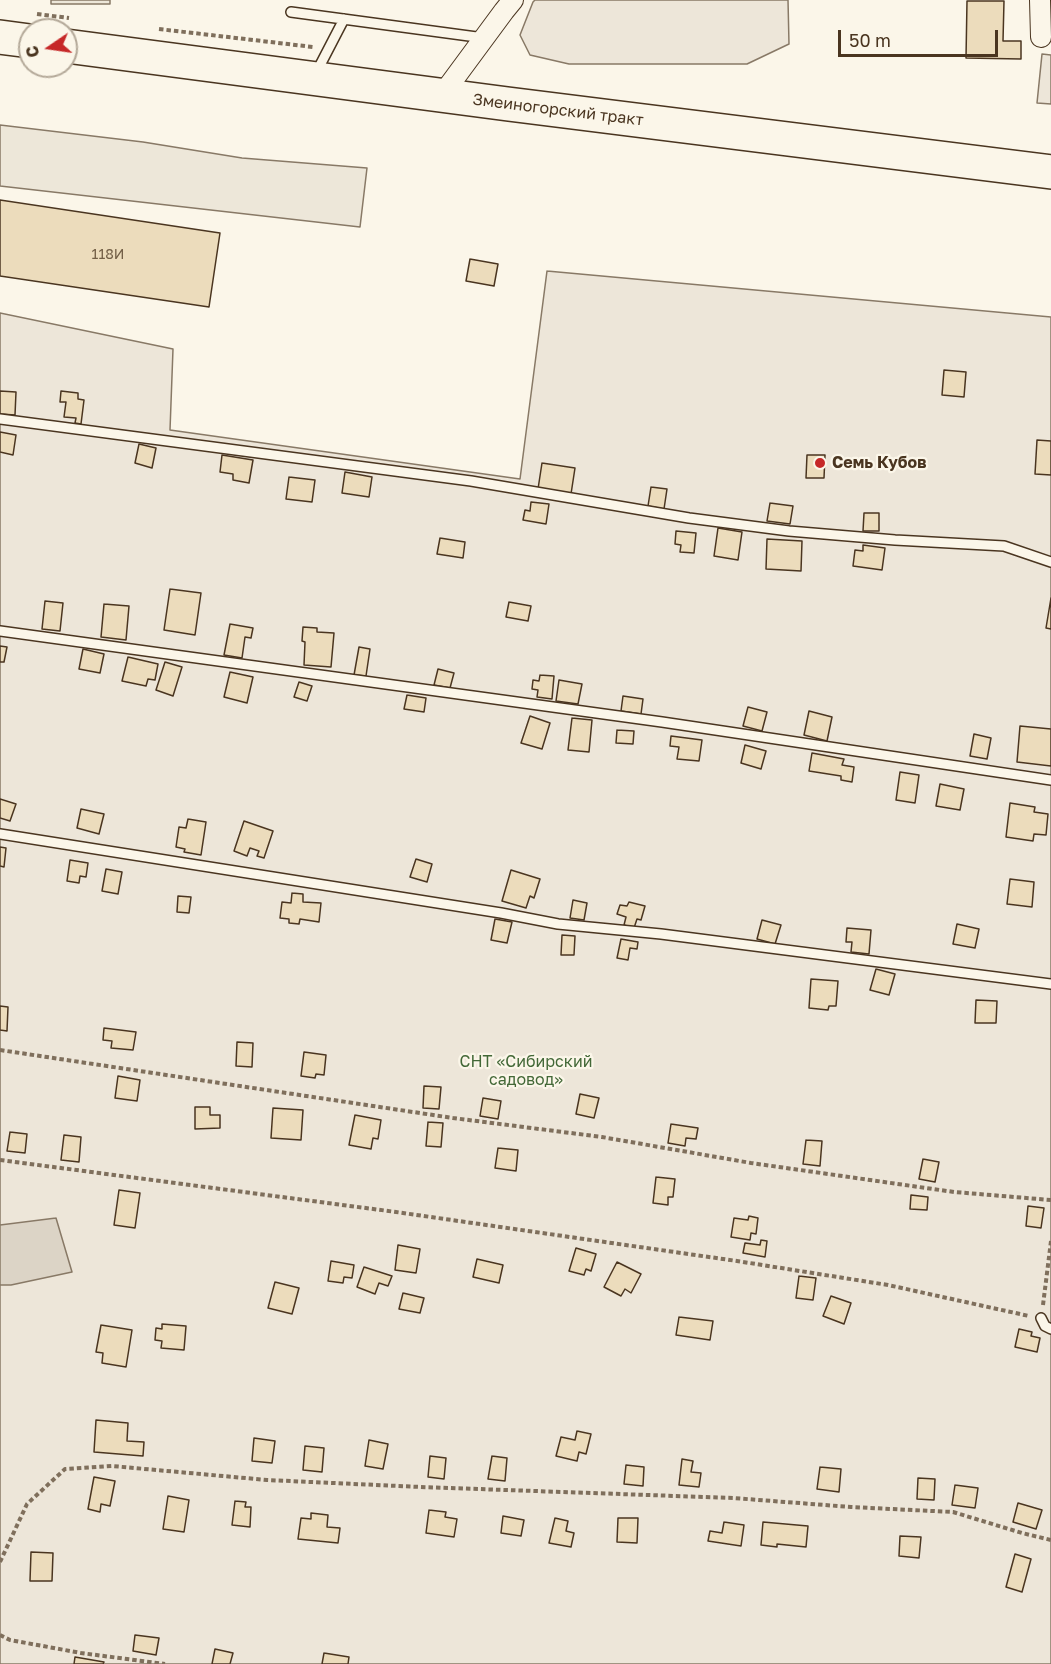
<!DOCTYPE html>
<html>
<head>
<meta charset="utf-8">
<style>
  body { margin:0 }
  #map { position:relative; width:1051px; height:1664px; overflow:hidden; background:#fbf6e9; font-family:"Golos Text",sans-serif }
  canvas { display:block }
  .north { position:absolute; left:18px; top:18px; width:60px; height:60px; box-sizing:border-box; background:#fbf6e9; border:2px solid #b4a999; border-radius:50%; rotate:257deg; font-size:16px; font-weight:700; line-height:24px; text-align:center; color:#4a3520 }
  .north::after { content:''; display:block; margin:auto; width:21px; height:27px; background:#c62828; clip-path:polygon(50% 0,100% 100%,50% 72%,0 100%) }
  .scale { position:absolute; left:838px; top:30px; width:160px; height:27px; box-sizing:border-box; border:3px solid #4a3520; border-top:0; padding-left:8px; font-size:18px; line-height:21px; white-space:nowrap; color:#4a3520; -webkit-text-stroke:4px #fbf6e9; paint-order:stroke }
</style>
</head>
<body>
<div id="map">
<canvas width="1051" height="1664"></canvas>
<div class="north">С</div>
<div class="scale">50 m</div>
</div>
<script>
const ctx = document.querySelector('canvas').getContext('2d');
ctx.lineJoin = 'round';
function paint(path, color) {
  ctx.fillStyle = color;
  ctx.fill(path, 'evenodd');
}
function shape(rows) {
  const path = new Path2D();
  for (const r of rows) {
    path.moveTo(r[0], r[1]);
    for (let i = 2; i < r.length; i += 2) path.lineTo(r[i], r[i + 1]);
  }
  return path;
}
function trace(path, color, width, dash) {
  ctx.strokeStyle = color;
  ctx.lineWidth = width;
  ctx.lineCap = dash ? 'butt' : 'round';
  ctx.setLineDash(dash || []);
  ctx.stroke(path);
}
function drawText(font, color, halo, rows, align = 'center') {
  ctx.font = font + ' "Golos Text",sans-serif';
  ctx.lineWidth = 4.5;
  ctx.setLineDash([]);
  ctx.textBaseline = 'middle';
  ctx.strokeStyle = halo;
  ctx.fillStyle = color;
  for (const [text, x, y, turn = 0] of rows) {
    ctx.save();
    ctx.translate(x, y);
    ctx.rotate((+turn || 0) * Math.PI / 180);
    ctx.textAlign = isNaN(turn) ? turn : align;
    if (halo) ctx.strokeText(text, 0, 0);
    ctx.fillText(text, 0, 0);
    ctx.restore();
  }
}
const green = shape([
  [535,0,788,0,789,44,747,64,569,64,530,55,520,35,533,2,535,0],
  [1042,54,1051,55,1051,104,1037,103,1042,54],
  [547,271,1051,317,1051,1664,0,1664,0,313,173,349,170,430,520,479,547,271]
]);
const parking = shape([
  [51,0,110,0,110,4,51,4,51,0],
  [0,125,143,142,242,158,367,168,360,227,0,186,0,125]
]);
const water = shape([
  [56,1218,72,1272,11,1285,0,1285,0,1225,56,1218]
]);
const building = shape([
  [967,1,1004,1,1003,41,1021,41,1021,59,966,58,967,1],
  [0,200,220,233,209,307,0,276,0,200],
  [470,259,498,264,494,286,466,281,470,259],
  [944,370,966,372,964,397,942,395,944,370],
  [0,391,16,392,15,415,0,414,0,391],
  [61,391,78,393,78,399,84,400,81,424,75,423,76,418,64,417,66,402,60,402,61,391],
  [0,432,16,435,13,455,0,452,0,432],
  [1037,440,1051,441,1051,475,1035,474,1037,440],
  [139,444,156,448,152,468,135,463,139,444],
  [222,455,253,460,249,483,233,480,233,474,220,472,222,455],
  [807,455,825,455,824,478,806,478,807,455],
  [542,463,575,468,571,494,538,489,542,463],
  [345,472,372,477,369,497,342,493,345,472],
  [289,477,315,480,312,502,286,499,289,477],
  [651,487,667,489,664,509,648,506,651,487],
  [531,502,549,504,546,524,523,520,525,510,530,511,531,502],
  [770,503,793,506,790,524,767,521,770,503],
  [864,513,879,513,879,531,863,531,864,513],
  [718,528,742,532,738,560,714,556,718,528],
  [676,531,696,533,694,553,680,552,681,545,675,544,676,531],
  [440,538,465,542,463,558,437,554,440,538],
  [767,539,802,541,801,571,766,569,767,539],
  [863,545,885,548,882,570,853,566,855,550,863,551,863,545],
  [170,589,201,593,195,635,164,630,170,589],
  [1051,598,1051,629,1046,628,1051,598],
  [45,601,63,603,60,631,42,629,45,601],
  [509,602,531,606,528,621,506,617,509,602],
  [104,604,129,606,126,640,101,637,104,604],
  [230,624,253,628,251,638,245,637,242,658,224,655,230,624],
  [303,627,317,628,317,632,334,633,331,667,304,665,305,642,302,641,303,627],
  [0,646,7,647,4,662,0,662,0,646],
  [359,647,370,649,366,676,354,675,359,647],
  [83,649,104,654,100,673,79,669,83,649],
  [128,657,158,664,155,680,148,679,146,686,122,681,128,657],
  [165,662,182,667,173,696,156,690,165,662],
  [438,669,454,673,450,688,434,685,438,669],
  [230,672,253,677,247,703,224,697,230,672],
  [540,675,554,676,552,699,537,697,538,690,532,689,533,680,539,681,540,675],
  [559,680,582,684,578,704,556,701,559,680],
  [299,682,312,686,307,701,294,697,299,682],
  [407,695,426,698,424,712,404,709,407,695],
  [623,696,643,699,641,714,621,711,623,696],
  [748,707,767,712,762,731,743,726,748,707],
  [809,711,832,717,827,741,804,735,809,711],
  [530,716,550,723,542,749,521,743,530,716],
  [572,718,592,720,589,752,568,750,572,718],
  [1020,726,1051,729,1051,766,1017,762,1020,726],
  [617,730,634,731,633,744,616,743,617,730],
  [974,734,991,738,987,759,970,756,974,734],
  [671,736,702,740,699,761,677,759,679,747,670,746,671,736],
  [745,745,766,751,761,769,741,763,745,745],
  [812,753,844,759,842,765,854,767,852,782,841,780,841,776,809,771,812,753],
  [900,772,919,775,915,803,896,800,900,772],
  [940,784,964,789,960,810,936,806,940,784],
  [0,799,16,804,10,821,0,818,0,799],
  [1010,803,1035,807,1034,812,1048,814,1046,835,1034,834,1033,841,1006,837,1010,803],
  [81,809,104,814,99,834,77,828,81,809],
  [188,819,206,822,201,855,184,852,185,849,176,847,179,827,186,828,188,819],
  [244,821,273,831,264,858,257,856,259,851,250,848,247,856,234,851,244,821],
  [0,847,6,848,4,867,0,866,0,847],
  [416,859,432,864,427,882,410,877,416,859],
  [70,860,88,863,86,877,80,876,79,883,67,881,70,860],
  [106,869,122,872,118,894,102,891,106,869],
  [511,870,540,879,534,898,530,896,526,908,502,901,511,870],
  [1010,879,1034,882,1032,907,1007,904,1010,879],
  [292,893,303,894,303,902,321,903,319,922,300,919,299,924,289,923,289,919,280,918,282,902,291,903,292,893],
  [178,896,191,897,189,913,177,912,178,896],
  [573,900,587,903,584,920,570,918,573,900],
  [629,902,645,906,641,920,637,919,634,928,624,925,626,917,617,914,620,905,627,906,629,902],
  [495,919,512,922,507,943,491,940,495,919],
  [762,920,781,925,775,944,757,939,762,920],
  [957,924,979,929,975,948,953,944,957,924],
  [847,928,871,930,869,954,851,952,852,942,846,942,847,928],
  [562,935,575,936,574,955,561,955,562,935],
  [621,939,638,942,637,949,630,948,628,960,617,958,621,939],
  [876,969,895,974,889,995,870,990,876,969],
  [811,979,838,981,836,1006,829,1006,828,1010,809,1008,811,979],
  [976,1000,997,1001,996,1023,975,1023,976,1000],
  [0,1006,8,1007,7,1031,0,1030,0,1006],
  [104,1028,136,1032,133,1050,111,1048,112,1041,103,1040,104,1028],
  [237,1042,253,1043,252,1067,236,1066,237,1042],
  [304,1052,326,1055,324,1075,316,1074,315,1078,301,1076,304,1052],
  [118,1076,140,1080,137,1101,115,1098,118,1076],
  [424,1086,441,1087,439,1109,423,1108,424,1086],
  [580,1094,599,1098,594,1118,576,1114,580,1094],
  [483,1098,501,1101,498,1119,480,1116,483,1098],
  [195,1107,210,1107,210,1115,220,1115,220,1128,195,1129,195,1107],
  [273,1108,303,1110,301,1140,271,1138,273,1108],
  [355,1115,381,1120,378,1139,373,1138,371,1149,349,1145,355,1115],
  [428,1122,443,1123,441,1147,426,1146,428,1122],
  [671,1124,698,1128,696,1139,686,1138,685,1146,668,1143,671,1124],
  [10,1132,27,1134,25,1153,7,1151,10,1132],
  [64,1135,81,1137,79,1162,61,1160,64,1135],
  [806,1140,822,1141,820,1166,803,1164,806,1140],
  [498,1148,518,1150,516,1171,495,1168,498,1148],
  [923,1159,939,1162,935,1182,919,1179,923,1159],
  [656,1177,675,1179,673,1197,668,1197,668,1205,653,1203,656,1177],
  [119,1190,140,1193,135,1228,114,1225,119,1190],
  [911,1195,928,1197,927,1210,910,1209,911,1195],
  [1028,1206,1044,1208,1041,1228,1026,1226,1028,1206],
  [749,1216,758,1218,756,1234,751,1233,750,1240,731,1237,734,1218,748,1220,749,1216],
  [761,1240,767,1241,765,1257,743,1253,745,1243,760,1245,761,1240],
  [398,1245,420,1249,416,1273,395,1270,398,1245],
  [576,1248,596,1254,591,1271,586,1269,584,1275,569,1271,576,1248],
  [477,1259,503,1265,499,1283,473,1277,477,1259],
  [331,1261,354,1265,352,1278,344,1277,343,1283,328,1281,331,1261],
  [617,1262,641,1274,631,1293,625,1289,621,1296,604,1287,617,1262],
  [364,1267,392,1276,388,1286,379,1283,375,1294,357,1287,364,1267],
  [799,1276,816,1278,813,1300,796,1298,799,1276],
  [275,1282,299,1288,292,1314,268,1308,275,1282],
  [403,1293,424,1298,420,1313,399,1309,403,1293],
  [831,1296,851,1303,844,1324,823,1316,831,1296],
  [679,1317,713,1321,710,1340,676,1335,679,1317],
  [162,1324,186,1326,184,1350,161,1348,162,1341,155,1340,156,1328,162,1329,162,1324],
  [101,1325,132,1330,126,1367,102,1363,103,1353,96,1352,101,1325],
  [1019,1329,1032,1332,1031,1336,1040,1338,1037,1352,1015,1347,1019,1329],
  [96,1420,128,1423,127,1441,144,1442,143,1456,94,1452,96,1420],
  [577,1431,591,1434,586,1454,579,1452,577,1461,556,1456,561,1437,575,1440,577,1431],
  [254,1438,275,1441,272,1463,252,1461,254,1438],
  [369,1440,388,1444,383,1469,365,1466,369,1440],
  [305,1446,324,1448,322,1472,303,1470,305,1446],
  [430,1456,446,1458,444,1479,428,1477,430,1456],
  [492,1456,507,1458,505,1481,488,1479,492,1456],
  [682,1459,693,1461,691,1472,701,1473,699,1487,679,1485,682,1459],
  [626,1465,644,1467,643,1486,624,1484,626,1465],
  [820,1467,841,1469,839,1492,817,1489,820,1467],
  [94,1477,115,1481,110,1506,101,1504,100,1512,88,1509,94,1477],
  [918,1478,935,1479,934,1500,917,1499,918,1478],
  [955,1485,978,1488,975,1508,952,1505,955,1485],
  [168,1496,189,1500,184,1532,163,1529,168,1496],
  [235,1501,246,1502,245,1507,251,1507,250,1527,232,1525,235,1501],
  [1018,1503,1042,1510,1036,1529,1013,1522,1018,1503],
  [429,1510,446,1512,445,1517,457,1519,454,1537,426,1533,429,1510],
  [311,1513,328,1515,327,1527,340,1528,338,1543,298,1539,301,1518,311,1519,311,1513],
  [503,1516,524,1520,521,1536,501,1533,503,1516],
  [555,1518,568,1521,566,1531,574,1533,571,1547,549,1543,555,1518],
  [618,1518,638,1518,637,1543,617,1542,618,1518],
  [724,1522,744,1525,741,1546,708,1541,710,1531,722,1533,724,1522],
  [763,1522,808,1526,806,1547,777,1544,777,1547,761,1545,763,1522],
  [900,1536,921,1537,919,1558,899,1556,900,1536],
  [31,1552,53,1553,52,1581,30,1581,31,1552],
  [1015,1554,1031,1559,1022,1592,1006,1587,1015,1554],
  [135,1635,159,1638,156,1655,133,1651,135,1635],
  [215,1649,233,1653,230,1664,212,1664,215,1649],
  [324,1653,349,1657,348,1664,322,1664,324,1653],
  [75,1657,104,1662,103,1664,74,1664,75,1657]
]);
const path = shape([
  [37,14,69,18],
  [159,29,313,47],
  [0,1050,453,1118,602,1137,751,1163,954,1192,1051,1200],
  [0,1160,396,1212,737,1261,888,1285,1029,1316],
  [1043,1305,1051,1241],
  [0,1562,27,1504,65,1469,112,1466,267,1480,421,1487,733,1498,851,1507,953,1512,1022,1533,1051,1540],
  [0,1635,10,1640,81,1653,165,1664]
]);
const lane = shape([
  [291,12,484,38],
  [316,73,344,19],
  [0,419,471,481,689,518,789,531,895,540,1004,546,1051,562],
  [0,631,662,722,1051,780],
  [0,834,501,913,558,924,661,934,1051,984],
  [1041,1318,1045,1326,1051,1329]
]);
const street = shape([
  [1040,0,1041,37],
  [442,95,504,11,513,0]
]);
const highway = shape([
  [0,37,30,41],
  [66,46,508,104,1051,172]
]);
const markers = [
  [820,463,6,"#c62828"]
];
const numberNames = [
  ["118И",108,255]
];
const streetNames = [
  ["Змеиногорский тракт",558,110,7]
];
const poiNames = [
  ["Семь Кубов",832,463]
];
const parkNames = [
  ["СНТ «Сибирский",526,1062],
  ["садовод»",526,1080]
];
paint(green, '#ede6d9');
trace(green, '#887966', 1.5);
paint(parking, '#ede7d9');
trace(parking, '#887966', 1.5);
paint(water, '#dcd4c6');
trace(water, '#887966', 1.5);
paint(building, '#ecdcbc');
trace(building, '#4a3520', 1.5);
trace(lane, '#4a3520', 12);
trace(street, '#4a3520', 22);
trace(highway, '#4a3520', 36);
trace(path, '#7f6f5c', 4, [4.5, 3]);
trace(lane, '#fbf6e9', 9);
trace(street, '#fbf6e9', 20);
trace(highway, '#fbf6e9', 33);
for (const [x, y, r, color] of markers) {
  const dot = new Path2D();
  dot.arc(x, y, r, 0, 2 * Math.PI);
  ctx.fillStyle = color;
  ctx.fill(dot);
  trace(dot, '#fbf6e9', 2);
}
drawText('14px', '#725f47', null, numberNames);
drawText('16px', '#4a3520', '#fbf6e9', streetNames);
drawText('bold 16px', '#4a3520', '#fbf6e9', poiNames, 'left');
drawText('16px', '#436837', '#fbf6e9', parkNames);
</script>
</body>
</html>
